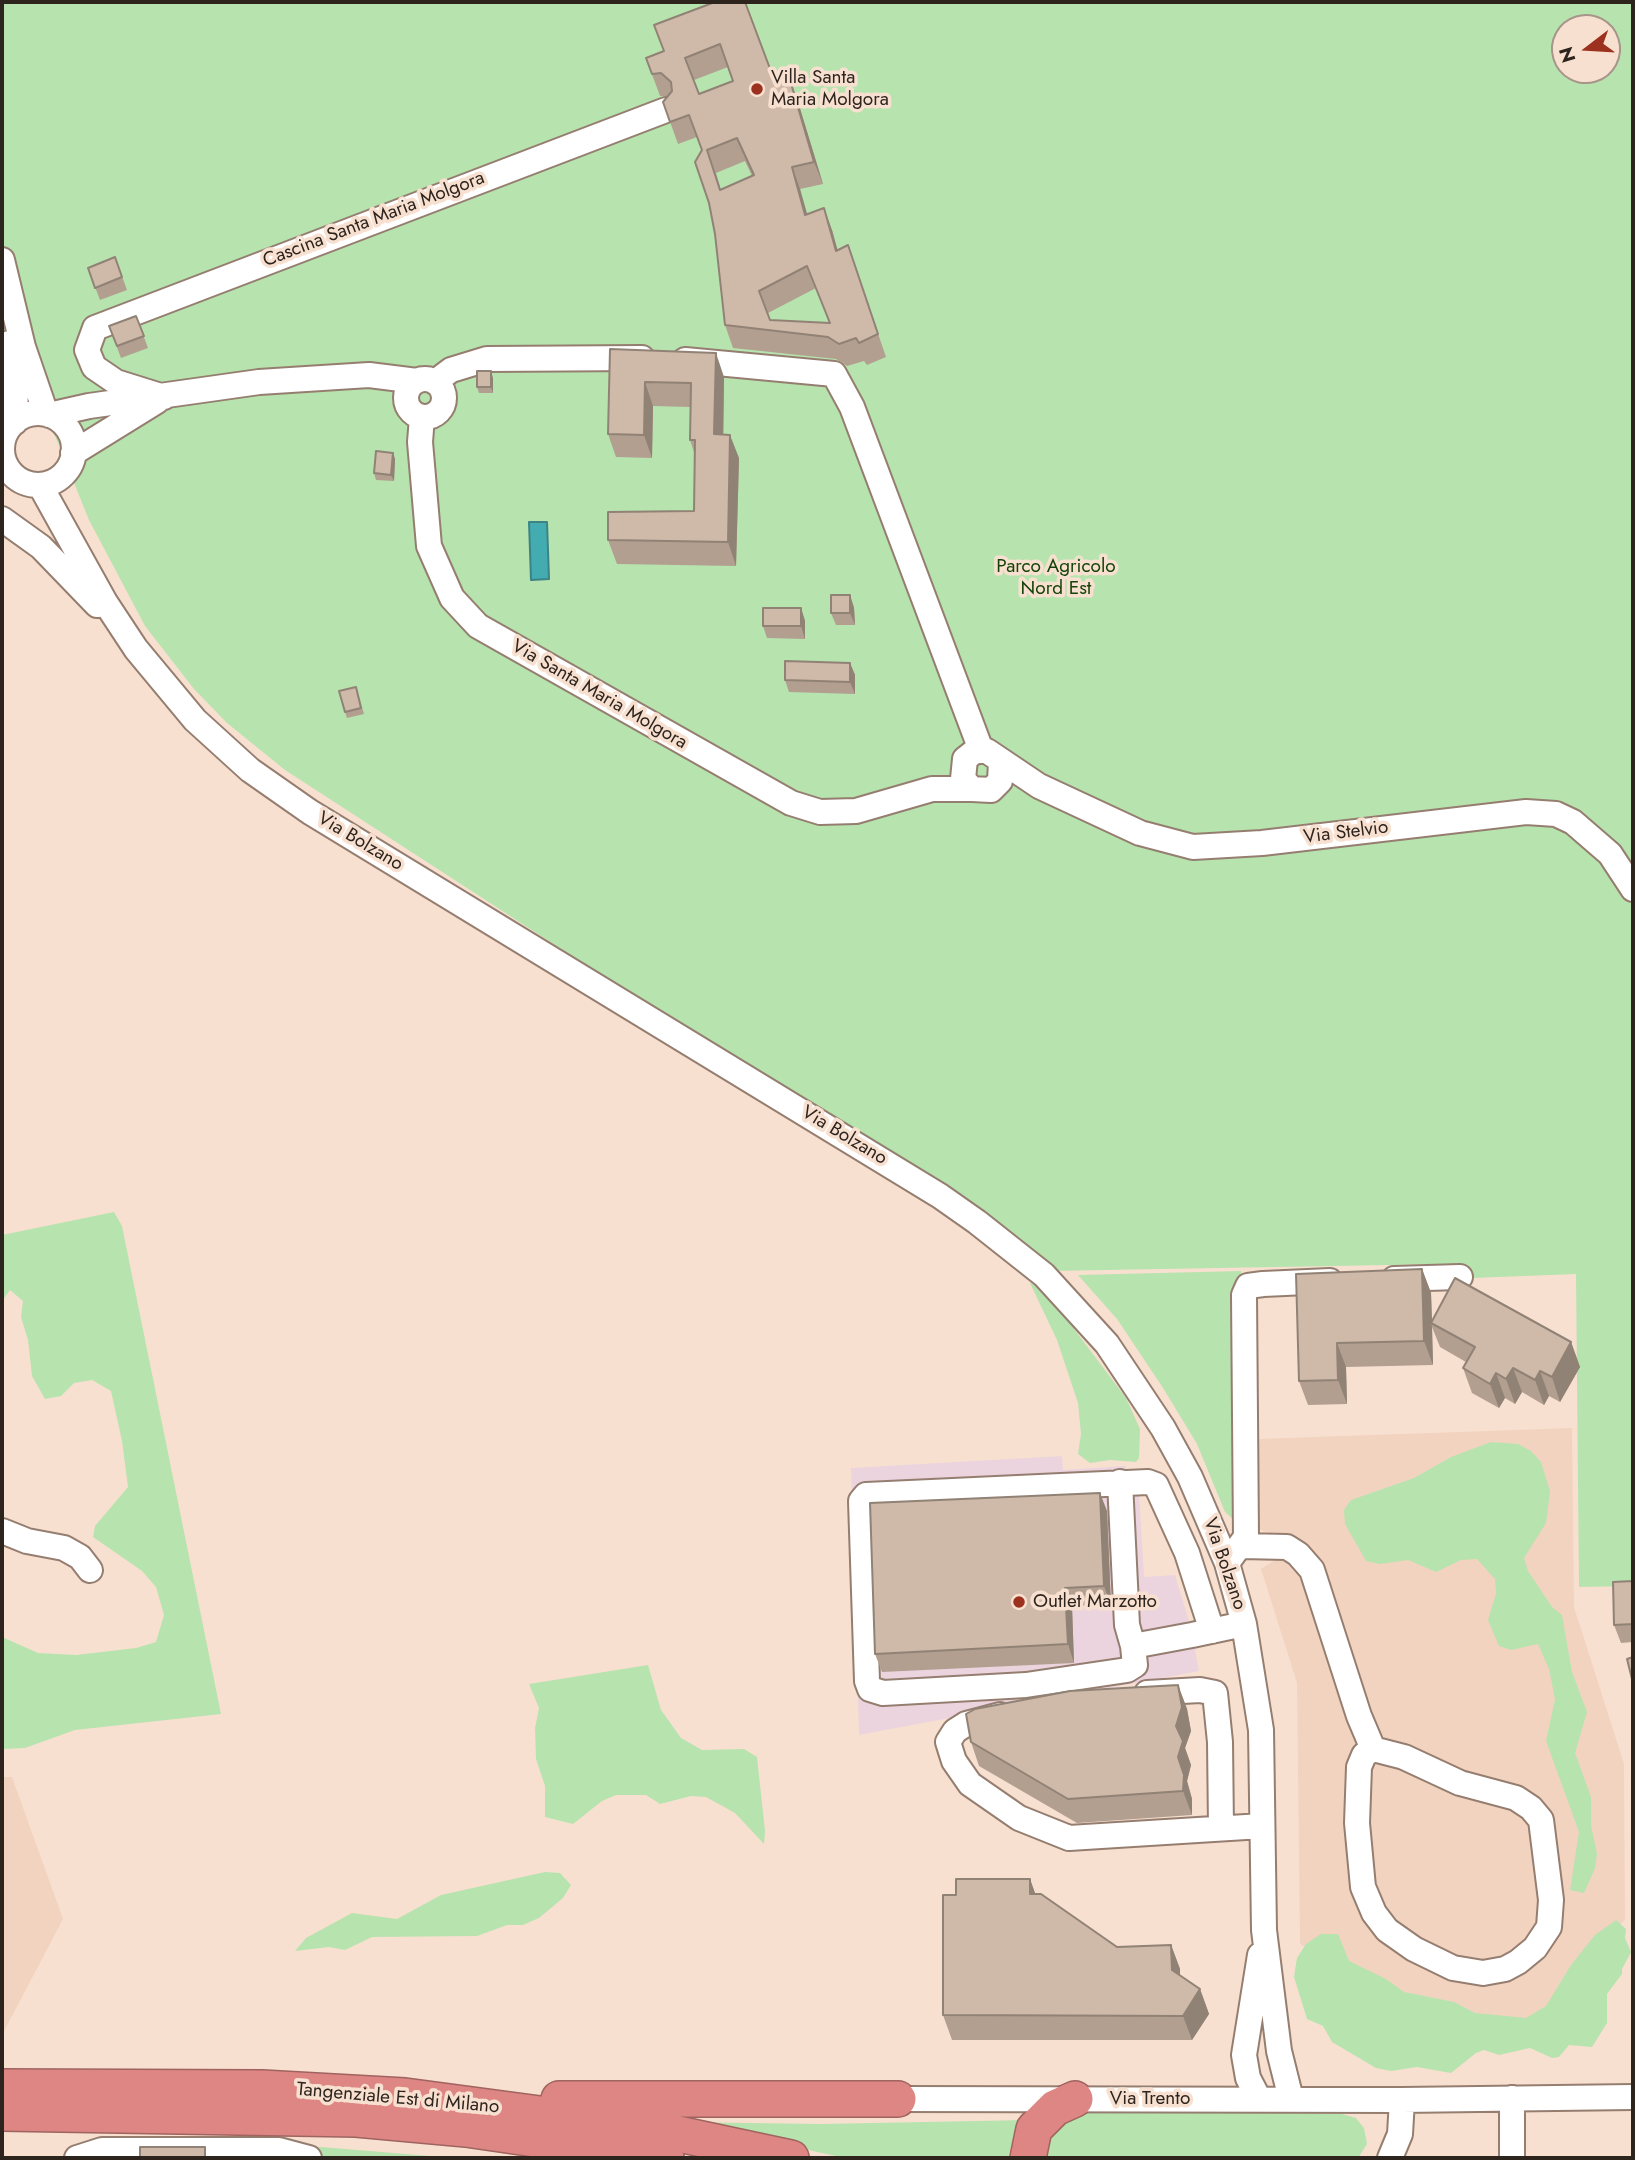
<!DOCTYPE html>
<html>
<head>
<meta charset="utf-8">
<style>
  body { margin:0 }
  #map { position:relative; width:1635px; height:2160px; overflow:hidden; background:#f8e0d0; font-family:Jost,sans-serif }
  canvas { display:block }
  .frame { position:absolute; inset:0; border:4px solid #2d241e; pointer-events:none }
  .north { position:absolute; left:1551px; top:14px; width:70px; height:70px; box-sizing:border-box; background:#f8e0d0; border:2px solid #a79589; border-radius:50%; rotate:253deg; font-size:19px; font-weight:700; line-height:28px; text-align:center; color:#2d241e }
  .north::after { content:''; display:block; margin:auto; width:24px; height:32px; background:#9b311e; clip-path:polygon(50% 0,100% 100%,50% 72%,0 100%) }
</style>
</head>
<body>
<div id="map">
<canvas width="1635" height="2160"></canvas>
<div class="frame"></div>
<div class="north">N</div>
</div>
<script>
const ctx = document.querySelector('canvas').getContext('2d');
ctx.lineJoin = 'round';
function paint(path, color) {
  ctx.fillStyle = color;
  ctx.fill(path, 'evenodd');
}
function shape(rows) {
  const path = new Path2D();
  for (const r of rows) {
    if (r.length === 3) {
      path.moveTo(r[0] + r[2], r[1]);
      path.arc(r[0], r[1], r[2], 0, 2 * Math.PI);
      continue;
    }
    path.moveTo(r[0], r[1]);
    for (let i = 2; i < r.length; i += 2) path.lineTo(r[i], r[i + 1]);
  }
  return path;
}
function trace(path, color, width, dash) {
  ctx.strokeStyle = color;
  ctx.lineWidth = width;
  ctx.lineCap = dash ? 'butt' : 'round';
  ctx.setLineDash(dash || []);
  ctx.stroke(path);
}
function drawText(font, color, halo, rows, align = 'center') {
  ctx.font = font + ' Jost,sans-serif';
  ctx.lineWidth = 7;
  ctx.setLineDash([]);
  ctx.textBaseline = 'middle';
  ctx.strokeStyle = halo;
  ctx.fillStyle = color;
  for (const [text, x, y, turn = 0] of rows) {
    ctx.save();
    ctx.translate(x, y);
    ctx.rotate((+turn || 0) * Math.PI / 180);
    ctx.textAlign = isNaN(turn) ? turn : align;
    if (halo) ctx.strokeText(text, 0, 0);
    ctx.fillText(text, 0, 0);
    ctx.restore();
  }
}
const commercial = shape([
  [1062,1456,1063,1470,1126,1466,1128,1489,1139,1491,1144,1577,1175,1575,1191,1628,1199,1671,859,1735,851,1468]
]);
const built = shape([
  [1572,1428,1574,1607,1624,1764,1625,1919,1542,2024,1407,2010,1300,1944,1297,1683,1261,1569,1275,1560,1274,1535,1258,1529,1257,1439],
  [2,1777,12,1777,63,1919,2,2035]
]);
const green = shape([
  [2,2,1633,2,1633,1586,1579,1587,1576,1274,1447,1279,1446,1264,1050,1271,652,1008,285,770,227,723,194,689,145,626,89,520,45,411,2,425],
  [1565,28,1607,28,1607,70,1565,70],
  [114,1212,122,1226,221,1714,75,1730,25,1748,2,1749,2,1637,38,1653,76,1655,136,1648,156,1642,164,1615,156,1587,142,1571,93,1537,95,1526,128,1487,122,1441,111,1391,92,1380,74,1383,61,1396,45,1399,32,1376,28,1340,21,1317,23,1301,10,1290,2,1301,2,1235],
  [1241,1271,1240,1457,1235,1521,1225,1512,1197,1444,1163,1388,1117,1319,1078,1275],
  [1030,1283,1039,1286,1059,1309,1126,1398,1140,1429,1139,1458,1136,1462,1110,1460,1090,1463,1078,1454,1081,1434,1078,1403,1057,1340],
  [1491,1442,1518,1444,1531,1451,1541,1462,1550,1491,1546,1523,1524,1558,1528,1571,1552,1607,1562,1615,1572,1672,1587,1712,1575,1753,1591,1797,1591,1825,1597,1854,1595,1868,1584,1893,1570,1890,1579,1832,1546,1741,1555,1699,1549,1669,1538,1644,1511,1650,1499,1646,1488,1620,1496,1593,1495,1579,1477,1559,1461,1560,1436,1572,1408,1560,1380,1564,1366,1561,1345,1524,1344,1510,1351,1500,1414,1478,1451,1457],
  [648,1665,661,1710,681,1738,702,1750,744,1749,757,1757,765,1831,764,1844,735,1813,706,1797,691,1796,660,1804,646,1795,616,1795,602,1801,573,1824,545,1817,545,1786,536,1759,535,1728,539,1708,529,1684],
  [545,1872,560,1873,571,1885,563,1898,539,1918,523,1925,507,1925,477,1936,372,1937,345,1950,329,1947,295,1951,306,1938,352,1913,397,1919,441,1895],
  [1616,1920,1626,1929,1625,1938,1631,1952,1622,1969,1622,1974,1607,1994,1607,2023,1592,2047,1569,2045,1559,2057,1552,2058,1530,2048,1499,2055,1484,2050,1476,2053,1451,2073,1417,2067,1391,2071,1376,2068,1332,2042,1323,2026,1307,2019,1294,1977,1297,1958,1306,1944,1321,1934,1338,1934,1349,1961,1386,1979,1404,1992,1454,2002,1475,2013,1526,2018,1546,2006,1571,1965,1595,1935],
  [1083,2110,1342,2114,1356,2118,1364,2128,1367,2144,1358,2158,1033,2158,1040,2133],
  [1028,2120,1013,2140,1008,2158,845,2158,681,2122,821,2124],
  [310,2148,321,2147,455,2158,320,2158]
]);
const water = shape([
  [529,522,547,522,549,579,531,580,529,522]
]);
const minor = shape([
  [2,260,23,347,46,414],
  [9,343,16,384,15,422],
  [685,360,834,374,852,407,981,750],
  [425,398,19],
  [435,382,451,370,487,359,642,358],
  [164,397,116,382,94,367,87,350,95,328,666,110],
  [38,449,36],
  [49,415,89,406,259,382,369,375,417,381],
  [422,417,420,442,429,546,452,598,478,626,791,803,820,812,856,811,932,789,972,789],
  [73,453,157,401],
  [40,485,105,602,136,649,195,720,250,770,310,812,940,1196,977,1222,1044,1275,1107,1344,1163,1428,1190,1477,1227,1563,1244,1624,1261,1730,1264,1930,1279,2051,1291,2099],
  [2,519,41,547,97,605],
  [1001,762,1000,781,991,790,972,789,963,779,965,759,975,751,987,751,1039,786,1140,833,1193,847,1262,843,1526,812,1556,814,1573,822,1610,854,1633,889],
  [1394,1279,1460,1277],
  [1120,1482,1127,1625,1133,1646],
  [2,1531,27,1541,64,1548,80,1557,90,1570],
  [1242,1546,1287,1547,1298,1554,1312,1570,1359,1716,1373,1749],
  [1227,1563,1246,1537,1244,1295,1248,1286,1263,1284,1330,1281],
  [1212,1631,1187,1553,1156,1485,1148,1482,866,1495,861,1501,867,1681,870,1689,883,1693,1026,1685,1127,1670,1135,1665,1133,1646,1192,1635,1244,1624],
  [1147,1693,1200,1690,1215,1693,1220,1742,1221,1828],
  [1000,1715,966,1724,955,1731,948,1742,954,1761,970,1784,1019,1818,1069,1838,1262,1826],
  [1373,1749,1404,1757,1460,1783,1516,1798,1531,1808,1541,1820,1551,1900,1549,1927,1535,1948,1518,1962,1505,1969,1483,1973,1453,1968,1414,1949,1387,1930,1374,1913,1363,1887,1357,1823,1359,1767,1364,1755,1373,1749],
  [898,2099,1402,2100,1633,2097],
  [1259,2099,1248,2078,1244,2055,1260,1955],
  [77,2158,102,2150,279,2150,309,2158],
  [1390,2158,1400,2134,1402,2100],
  [1512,2158,1512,2098]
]);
const highway = shape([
  [2,2087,262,2088,405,2096,660,2130,791,2158],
  [559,2099,898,2099],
  [2,2113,356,2119,466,2129,666,2158],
  [1028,2158,1034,2129,1055,2108,1075,2099]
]);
const wall = shape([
  [715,2,775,82,790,80,798,102,823,184,800,189,807,215,832,230,837,250,848,245,886,357,867,365,864,361,847,366,836,359,733,348,725,325,715,234,702,151,697,137,678,144,663,102,668,96,660,96,646,58,664,51],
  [728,67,733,81,699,94,694,80],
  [745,161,752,176,721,190,716,173],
  [816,288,829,323,770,320,768,313],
  [115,257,127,290,100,300,88,268],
  [136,316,148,348,121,358,109,326],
  [610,349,724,377,723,434,739,458,736,566,617,564,608,540,694,511,695,455,690,440,690,407,653,406,652,458,616,457,608,434],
  [493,378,493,393,479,393,477,387],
  [393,453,395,459,394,481,376,480,374,473],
  [850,595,854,608,855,625,836,625,831,613],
  [801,608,805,621,805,639,767,638,763,626],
  [850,663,855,675,855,694,789,692,785,680],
  [358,693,364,714,347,718,345,712],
  [1422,1269,1431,1293,1432,1320,1571,1342,1580,1367,1560,1402,1549,1396,1544,1405,1522,1392,1515,1404,1505,1398,1499,1408,1472,1393,1463,1368,1466,1362,1440,1347,1432,1327,1433,1365,1346,1367,1347,1404,1308,1405,1299,1381,1296,1274],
  [1107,1511,1111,1605,1072,1606,1074,1663,882,1672,875,1654],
  [1633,1581,1633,1642,1621,1643,1614,1625],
  [1178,1685,1187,1709,1191,1731,1185,1748,1191,1765,1187,1781,1192,1799,1192,1815,1077,1823,979,1766,971,1742],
  [1030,1879,1035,1894,1117,1947,1171,1945,1180,1969,1180,1975,1200,1989,1209,2014,1192,2040,952,2040,943,2015,956,1895]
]);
const shadedWall = shape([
  [790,80,798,102,823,184,814,162],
  [792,167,800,189,814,238,805,215],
  [824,208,832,230,844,273,836,251],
  [716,353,724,377,723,458,714,434],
  [491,371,493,378,493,393,491,387],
  [645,382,653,406,652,458,644,435],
  [730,435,739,458,736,566,728,542],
  [393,453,395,459,394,481,391,475],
  [850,595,854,608,855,625,850,613],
  [801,608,805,621,805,639,801,626],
  [850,663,855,675,855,694,850,682],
  [1422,1269,1431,1293,1432,1323,1431,1323,1432,1327,1433,1365,1424,1341],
  [1571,1342,1580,1367,1560,1402,1552,1377],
  [1337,1343,1346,1367,1347,1404,1338,1380],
  [1513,1368,1522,1392,1515,1404,1506,1379],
  [1540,1371,1549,1396,1544,1405,1535,1380],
  [1496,1373,1505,1398,1499,1408,1490,1384],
  [1100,1493,1107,1511,1111,1605,1104,1586],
  [1065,1588,1072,1606,1074,1663,1068,1644],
  [1178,1685,1187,1709,1191,1731,1185,1748,1191,1765,1187,1781,1192,1799,1192,1815,1183,1791,1178,1757,1176,1726],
  [1030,1879,1039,1904,1030,1894],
  [1171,1945,1180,1969,1180,1995,1172,1970],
  [1200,1989,1209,2014,1192,2040,1183,2016]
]);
const building = shape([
  [715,2,745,2,775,82,790,80,814,162,792,167,805,215,824,208,836,251,848,245,878,334,859,343,856,338,839,344,828,337,725,325,715,234,709,203,695,162,702,150,689,115,670,122,663,102,672,91,671,82,661,73,652,74,646,58,664,51,654,25,715,2],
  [720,44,733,81,699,94,685,58,720,44],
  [737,138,754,175,720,190,707,150,737,138],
  [807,266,830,323,770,320,759,291,807,266],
  [115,257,122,277,95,288,88,268,115,257],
  [136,316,144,336,117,346,109,326,136,316],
  [610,349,716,353,714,434,730,435,728,542,608,540,608,512,694,511,695,440,690,440,691,383,645,382,644,435,608,434,610,349],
  [477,371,491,371,491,387,477,387,477,371],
  [376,451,393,453,391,475,374,473,376,451],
  [831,595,850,595,850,613,831,613,831,595],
  [763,608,801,608,801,626,763,626,763,608],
  [785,661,850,663,850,682,785,680,785,661],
  [356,687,361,708,345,712,339,691,356,687],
  [1422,1269,1424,1341,1337,1343,1338,1380,1299,1381,1296,1274,1422,1269],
  [1455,1278,1571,1342,1552,1377,1540,1371,1535,1380,1513,1368,1506,1379,1496,1373,1490,1384,1463,1368,1475,1347,1431,1323,1455,1278],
  [1100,1493,1104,1586,1065,1588,1068,1644,875,1654,870,1503,1100,1493],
  [1633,1581,1633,1624,1614,1625,1613,1582,1633,1581],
  [1633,1657,1633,1683,1627,1659,1633,1657],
  [1178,1685,1182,1707,1176,1726,1183,1741,1178,1757,1184,1775,1183,1791,1068,1799,971,1742,966,1714,975,1709,1070,1691,1178,1685],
  [956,1879,1030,1879,1030,1894,1041,1894,1117,1947,1171,1945,1172,1970,1200,1989,1183,2016,943,2015,943,1895,956,1895,956,1879],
  [140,2147,205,2147,205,2158,140,2158,140,2147]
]);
const markers = [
  [757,89,7,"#9b311e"],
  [1019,1602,7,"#9b311e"]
];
const poiNames = [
  ["Villa Santa",771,78],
  ["Maria Molgora",771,100],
  ["Outlet Marzotto",1033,1602]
];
const streetNames = [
  ["Cascina Santa Maria Molgora",374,220,-21],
  ["Via Santa Maria Molgora",599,695,30],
  ["Via Stelvio",1346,833,-7],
  ["Via Bolzano",360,842,31],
  ["Via Bolzano",844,1136,31],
  ["Via Bolzano",1224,1564,71],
  ["Tangenziale Est di Milano",398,2099,5],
  ["Via Trento",1150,2099]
];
const parkNames = [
  ["Parco Agricolo",1056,567],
  ["Nord Est",1056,589]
];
paint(commercial, '#ecd4de');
paint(built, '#f2d3c0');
paint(green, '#b7e3af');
paint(water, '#43acb1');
trace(water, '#3c8385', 2);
trace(minor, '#957e70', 28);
trace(highway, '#9f6460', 38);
trace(minor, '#fff', 24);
trace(highway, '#dd8683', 35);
paint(wall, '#b29f90');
paint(shadedWall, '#918276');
paint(building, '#cfb9a8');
trace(building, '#918276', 2);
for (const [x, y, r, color] of markers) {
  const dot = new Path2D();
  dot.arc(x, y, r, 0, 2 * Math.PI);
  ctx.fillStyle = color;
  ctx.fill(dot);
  trace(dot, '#f8e0d0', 2.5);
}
drawText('19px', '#2d241e', '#f8e0d0', poiNames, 'left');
drawText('19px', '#2d241e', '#f8e0d0', streetNames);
drawText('19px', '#134308', '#f8e0d0', parkNames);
</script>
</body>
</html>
